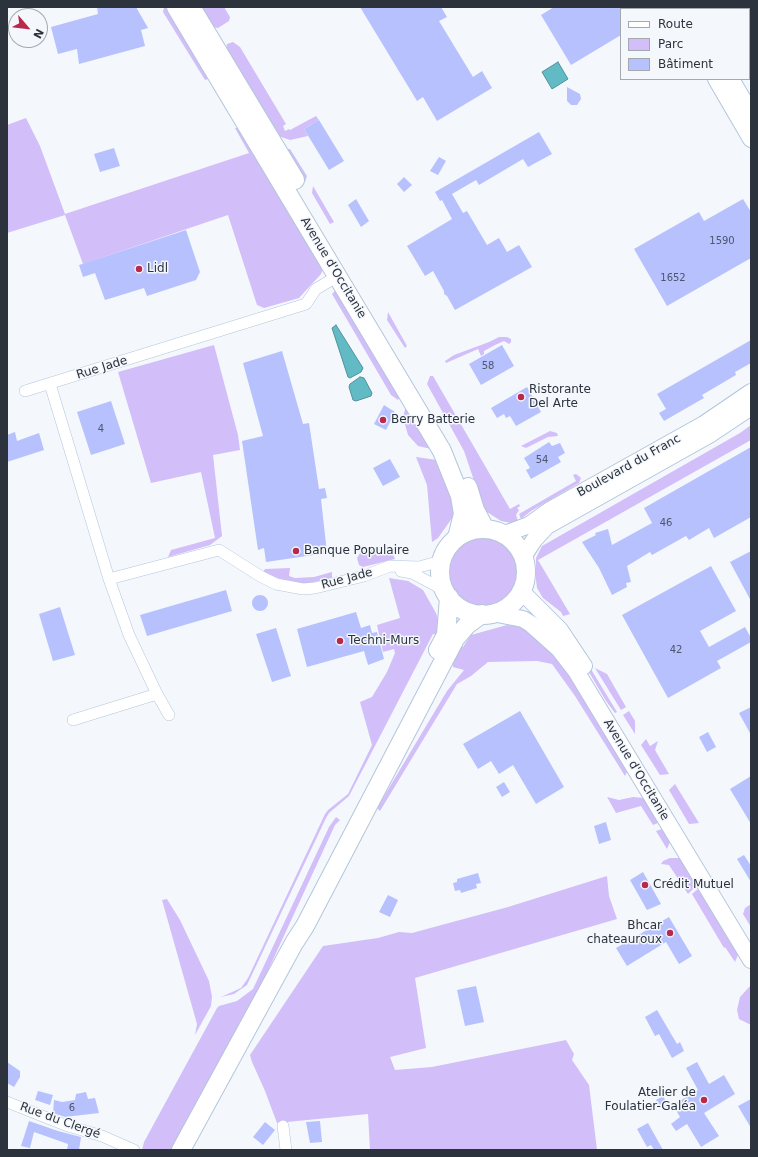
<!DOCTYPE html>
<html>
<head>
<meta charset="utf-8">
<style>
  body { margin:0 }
  #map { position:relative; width:758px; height:1157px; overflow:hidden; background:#f4f8fd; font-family:"DejaVu Sans",sans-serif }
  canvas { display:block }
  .frame { position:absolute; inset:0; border:8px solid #2c333c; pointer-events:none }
  .legend { position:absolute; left:620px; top:8px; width:130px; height:72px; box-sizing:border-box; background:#f4f8fd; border:1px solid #a4a9b0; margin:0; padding:5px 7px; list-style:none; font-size:12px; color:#2c333c }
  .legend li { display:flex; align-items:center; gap:8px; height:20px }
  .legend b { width:20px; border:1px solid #a4a9b0 }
  .north { position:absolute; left:8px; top:8px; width:40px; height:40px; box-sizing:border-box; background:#f4f8fd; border:1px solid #a4a9b0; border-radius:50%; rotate:118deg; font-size:11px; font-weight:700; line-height:16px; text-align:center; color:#2c333c }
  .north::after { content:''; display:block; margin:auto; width:14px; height:18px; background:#ba294c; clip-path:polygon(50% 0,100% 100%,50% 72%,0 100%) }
</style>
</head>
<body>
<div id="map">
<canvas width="758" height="1157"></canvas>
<div class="frame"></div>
<ul class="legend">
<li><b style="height:5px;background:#fff"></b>Route</li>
<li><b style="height:11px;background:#d2bef9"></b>Parc</li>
<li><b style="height:11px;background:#b6c1fd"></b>Bâtiment</li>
</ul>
<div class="north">N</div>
</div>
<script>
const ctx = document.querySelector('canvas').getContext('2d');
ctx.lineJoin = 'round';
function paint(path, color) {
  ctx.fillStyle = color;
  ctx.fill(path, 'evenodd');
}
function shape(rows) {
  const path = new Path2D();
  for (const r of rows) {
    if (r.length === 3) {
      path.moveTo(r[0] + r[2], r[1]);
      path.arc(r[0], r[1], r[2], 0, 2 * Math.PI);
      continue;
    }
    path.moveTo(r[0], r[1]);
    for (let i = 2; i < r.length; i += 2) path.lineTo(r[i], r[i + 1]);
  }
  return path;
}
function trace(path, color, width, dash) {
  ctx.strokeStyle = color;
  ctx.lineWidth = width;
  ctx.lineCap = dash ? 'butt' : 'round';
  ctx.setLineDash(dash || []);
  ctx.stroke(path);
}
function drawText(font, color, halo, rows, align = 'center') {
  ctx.font = font + ' "DejaVu Sans",sans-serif';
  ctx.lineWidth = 3;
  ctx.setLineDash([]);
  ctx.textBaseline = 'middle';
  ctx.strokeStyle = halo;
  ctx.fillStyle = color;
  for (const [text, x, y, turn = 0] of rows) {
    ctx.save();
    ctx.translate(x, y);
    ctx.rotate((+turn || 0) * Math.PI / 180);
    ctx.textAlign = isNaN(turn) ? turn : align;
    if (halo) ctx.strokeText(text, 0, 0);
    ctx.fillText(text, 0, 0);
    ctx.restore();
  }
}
const green = shape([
  [164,7,166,7,209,78,208,79,205,80,163,12],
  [200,7,224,7,230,17,229,21,218,28,212,27],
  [718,7,751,7,751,62,749,59,749,9,719,9],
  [233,42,240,47,286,124,283,126,285,131,289,129,290,130,316,116,319,120,304,129,308,136,290,140,278,136,226,51,227,44],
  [26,118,40,146,65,214,249,153,235,128,238,128,323,269,321,274,299,298,264,308,257,305,228,215,83,264,65,215,7,233,7,125],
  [285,149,290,149,307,176,305,182],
  [313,186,334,222,330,224,312,193],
  [336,290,400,395,398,400,391,395,332,294],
  [388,312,407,346,405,348,387,320],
  [499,337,507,337,511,339,511,342,509,344,504,341,495,345,484,351,484,354,481,356,478,349,446,363,445,361,454,355,489,342],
  [214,345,238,435,240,450,213,455,222,536,210,545,168,557,171,550,215,538,201,472,151,483,118,372],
  [430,376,433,376,510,509,519,504,520,506,517,508,519,510,516,515,518,521,511,523,501,521,484,510,464,451,427,384],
  [406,406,431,449,418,446,408,435,403,417],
  [751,425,751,440,538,560,570,614,563,616,561,612,543,598,537,588,536,580,536,558,542,546,740,433],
  [550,431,557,433,558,436,548,437,526,448,521,446],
  [416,457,437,460,453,501,455,514,438,538,432,542,427,485],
  [576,474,581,478,579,483,531,511,521,519,519,514,576,481,573,475],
  [481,572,36],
  [382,546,388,546,388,554,393,554,395,559,363,567,359,565,357,558,360,553,374,548,377,556,384,554],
  [290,568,289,576,295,578,314,577,332,572,332,578,305,584,282,580,263,572,265,569],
  [389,578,408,581,423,590,436,613,438,619,437,635,433,634,349,796,329,813,326,818,247,985,234,994,221,997,241,988,248,978,325,814,328,810,348,794,372,745,360,702,372,697,387,672,395,653,394,649,383,652,377,625,400,618],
  [507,625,522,627,553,654,569,675,627,772,625,776,575,696,552,664,537,661,488,662,471,676,457,684,380,811,377,808,447,691,464,670,453,667,453,660,458,644,463,647,471,635],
  [583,662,589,666,617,712,615,713,606,701],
  [595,668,607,674,626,707,621,710],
  [629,711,635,721,635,734,623,715],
  [646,739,650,746,658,741,655,750,669,774,660,775,641,745],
  [675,784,699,823,689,824,669,790],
  [607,797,619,800,633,797,644,798,658,823,653,825,641,806,616,813],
  [336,817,340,820,335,825,253,1003,174,1150,142,1150,144,1142,217,1008,219,1006,237,1001,253,989,329,827],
  [662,829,670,842,667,849,656,831],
  [670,858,681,858,696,886,688,894,669,865,661,864,663,861],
  [607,876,609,896,617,919,415,978,426,1048,390,1057,395,1070,432,1067,566,1040,574,1054,572,1060,589,1085,597,1150,370,1150,368,1114,277,1123,265,1091,252,1062,250,1055,323,946,378,938,399,932,412,933,508,907],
  [698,889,738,955,735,962,725,947,724,948,692,894],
  [167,899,180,920,209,981,212,997,211,1006,195,1035,197,1024,162,900],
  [751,904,751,927,743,914,745,908],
  [751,985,751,1025,739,1019,737,1010,740,997]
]);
const water = shape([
  [558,62,568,79,552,89,542,72,558,62],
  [336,325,363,368,361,372,350,378,348,377,332,328,336,325],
  [360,377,364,378,372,393,371,396,356,401,353,400,349,387,350,384,360,377]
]);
const building = shape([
  [97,7,136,7,148,28,141,30,145,46,79,64,77,49,58,54,51,27,98,14],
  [360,7,441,7,447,17,439,21,473,77,482,71,492,88,437,121,423,97,417,101],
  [554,7,621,7,621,35,571,65,541,15],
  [567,87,580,94,581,99,577,105,571,105,567,101],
  [319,120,344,161,329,170,304,129],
  [539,132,552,154,528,167,523,159,479,185,476,180,452,194,463,213,467,211,487,245,499,238,507,252,519,245,532,267,455,310,447,296,444,294,444,291,433,271,425,276,407,246,452,219,442,200,440,201,435,192],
  [114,148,120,166,100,172,94,154],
  [439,157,446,161,438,175,430,171],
  [404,177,412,185,404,192,397,184],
  [356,199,369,221,361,227,348,205],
  [743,199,751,212,751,258,667,306,634,249,699,212,704,221],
  [186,230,200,272,196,280,147,296,144,288,105,300,95,273,83,277,79,265],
  [751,340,751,363,735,372,736,375,702,395,704,398,664,421,659,413,666,409,657,394],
  [502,345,514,366,481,385,469,364],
  [282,351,303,424,309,423,319,489,325,488,327,498,321,499,327,553,266,562,264,548,258,550,242,441,263,436,243,363],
  [527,387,541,412,516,426,510,416,506,418,504,414,497,418,491,408],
  [111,401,125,444,91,455,77,412],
  [384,405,395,412,386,430,374,424],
  [15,432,17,441,39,433,44,450,7,462,7,435],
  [549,442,552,446,560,443,565,453,558,457,561,462,531,479,526,470,530,468,524,458],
  [751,447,751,517,714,538,709,528,689,540,686,536,652,555,650,552,627,566,631,582,626,583,627,587,612,595,599,568,582,542,596,535,595,533,608,529,612,545,652,523,644,508],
  [390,459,400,477,383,486,373,468],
  [751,551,751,601,730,562],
  [711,566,736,611,700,631,709,647,745,627,751,638,751,642,717,661,721,668,668,698,622,615],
  [226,590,232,611,147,636,140,615],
  [260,603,8],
  [60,607,75,655,53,661,39,614],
  [356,612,361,628,370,625,372,633,377,632,384,659,368,665,364,651,307,667,297,629],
  [276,628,291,676,272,682,256,634],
  [751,707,751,735,739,713],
  [520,711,564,787,536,804,513,765,499,774,491,761,478,769,463,744],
  [708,732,716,747,707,752,699,737],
  [751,776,751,824,730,789],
  [504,782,510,792,502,797,496,787],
  [606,822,611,840,599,844,594,826],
  [744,855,751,866,751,882,737,859],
  [643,872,661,904,647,910,630,880],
  [478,873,481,883,476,884,477,888,461,893,460,890,455,891,453,883,457,882,457,879],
  [388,895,398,900,390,917,379,912],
  [669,917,692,956,679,964,666,942,627,966,616,948],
  [476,986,484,1022,465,1026,457,990],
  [657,1010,677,1044,680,1042,684,1051,672,1058,659,1034,655,1036,645,1017],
  [7,1062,20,1071,20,1077,14,1087,7,1083],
  [697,1062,709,1084,724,1075,735,1094,704,1113,719,1136,701,1147,687,1124,676,1131,671,1124,680,1117,673,1105,698,1090,686,1068],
  [38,1091,53,1095,50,1105,35,1100],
  [86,1092,88,1099,95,1098,99,1113,65,1117,53,1113,54,1100,62,1102,75,1100,76,1094],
  [663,1096,668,1105,661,1108,656,1100],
  [751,1099,751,1128,738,1106],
  [29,1121,58,1131,81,1137,79,1150,67,1150,68,1144,34,1132,30,1148,21,1146],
  [320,1121,322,1142,310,1143,306,1122],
  [265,1122,275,1130,263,1145,253,1137],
  [648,1123,663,1150,654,1150,651,1145,647,1147,637,1129]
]);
const street = shape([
  [50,384,109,579,129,635,157,694,169,715],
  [25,391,306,304,316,289,338,276],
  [401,571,412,573,444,590],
  [109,579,219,550,260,576,276,584,303,589,315,588,364,576,390,566,419,567,441,561],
  [73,720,157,694],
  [7,1102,65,1125,102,1136,134,1150],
  [283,1126,286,1150]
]);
const secondary = shape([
  [673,7,675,9],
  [689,7,690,9],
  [716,79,751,139],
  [731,79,751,113],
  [505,534,529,525,550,510,704,424,751,392],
  [523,557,534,540,547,526,709,435,751,407],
  [521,591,560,630,584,666],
  [492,613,523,619,531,624,559,649,576,671,751,960]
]);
const primary = shape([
  [176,7,442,451,460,496,463,514,457,538],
  [191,7,295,180],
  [468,487,475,510,485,529],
  [483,572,43],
  [438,650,446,635,449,597],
  [181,1150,294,943,305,926,455,639,467,625,482,614]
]);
const markers = [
  [139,269,4,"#ba294c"],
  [521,397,4,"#ba294c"],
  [383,420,4,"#ba294c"],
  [296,551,4,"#ba294c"],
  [340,641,4,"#ba294c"],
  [645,885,4,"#ba294c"],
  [670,933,4,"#ba294c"],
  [704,1100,4,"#ba294c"]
];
const numberNames = [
  ["1590",722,241],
  ["1652",673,278],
  ["58",488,366],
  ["4",101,429],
  ["54",542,460],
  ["46",666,523],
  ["42",676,650],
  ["6",72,1108]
];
const streetNames = [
  ["Avenue d'Occitanie",333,268,59],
  ["Rue Jade",102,368,-17],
  ["Boulevard du Franc",629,466,-29],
  ["Rue Jade",347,579,-15],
  ["Avenue d'Occitanie",636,770,59],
  ["Rue du Clergé",60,1121,20]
];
const poiNames = [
  ["Lidl",147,269],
  ["Ristorante",529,390],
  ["Del Arte",529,404],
  ["Berry Batterie",391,420],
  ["Banque Populaire",304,551],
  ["Techni-Murs",348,641],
  ["Crédit Mutuel",653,885],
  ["Bhcar",662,926,"right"],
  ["chateauroux",662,940,"right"],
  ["Atelier de",696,1093,"right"],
  ["Foulatier-Galéa",696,1107,"right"]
];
paint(green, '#d2bef9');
paint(water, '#61bac4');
trace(water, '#51929b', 1);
paint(building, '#b6c1fd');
trace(street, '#b3c6db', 12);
trace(secondary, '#b3c6db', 18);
trace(primary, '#b3c6db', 20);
trace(street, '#fff', 11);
trace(secondary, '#fff', 16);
trace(primary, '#fff', 18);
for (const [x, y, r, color] of markers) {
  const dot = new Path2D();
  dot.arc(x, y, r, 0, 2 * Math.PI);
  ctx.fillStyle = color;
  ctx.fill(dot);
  trace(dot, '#f4f8fd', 1.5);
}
drawText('10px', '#4e566c', null, numberNames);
drawText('12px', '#2c333c', '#f4f8fd', streetNames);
drawText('12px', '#2c333c', '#f4f8fd', poiNames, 'left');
</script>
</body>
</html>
